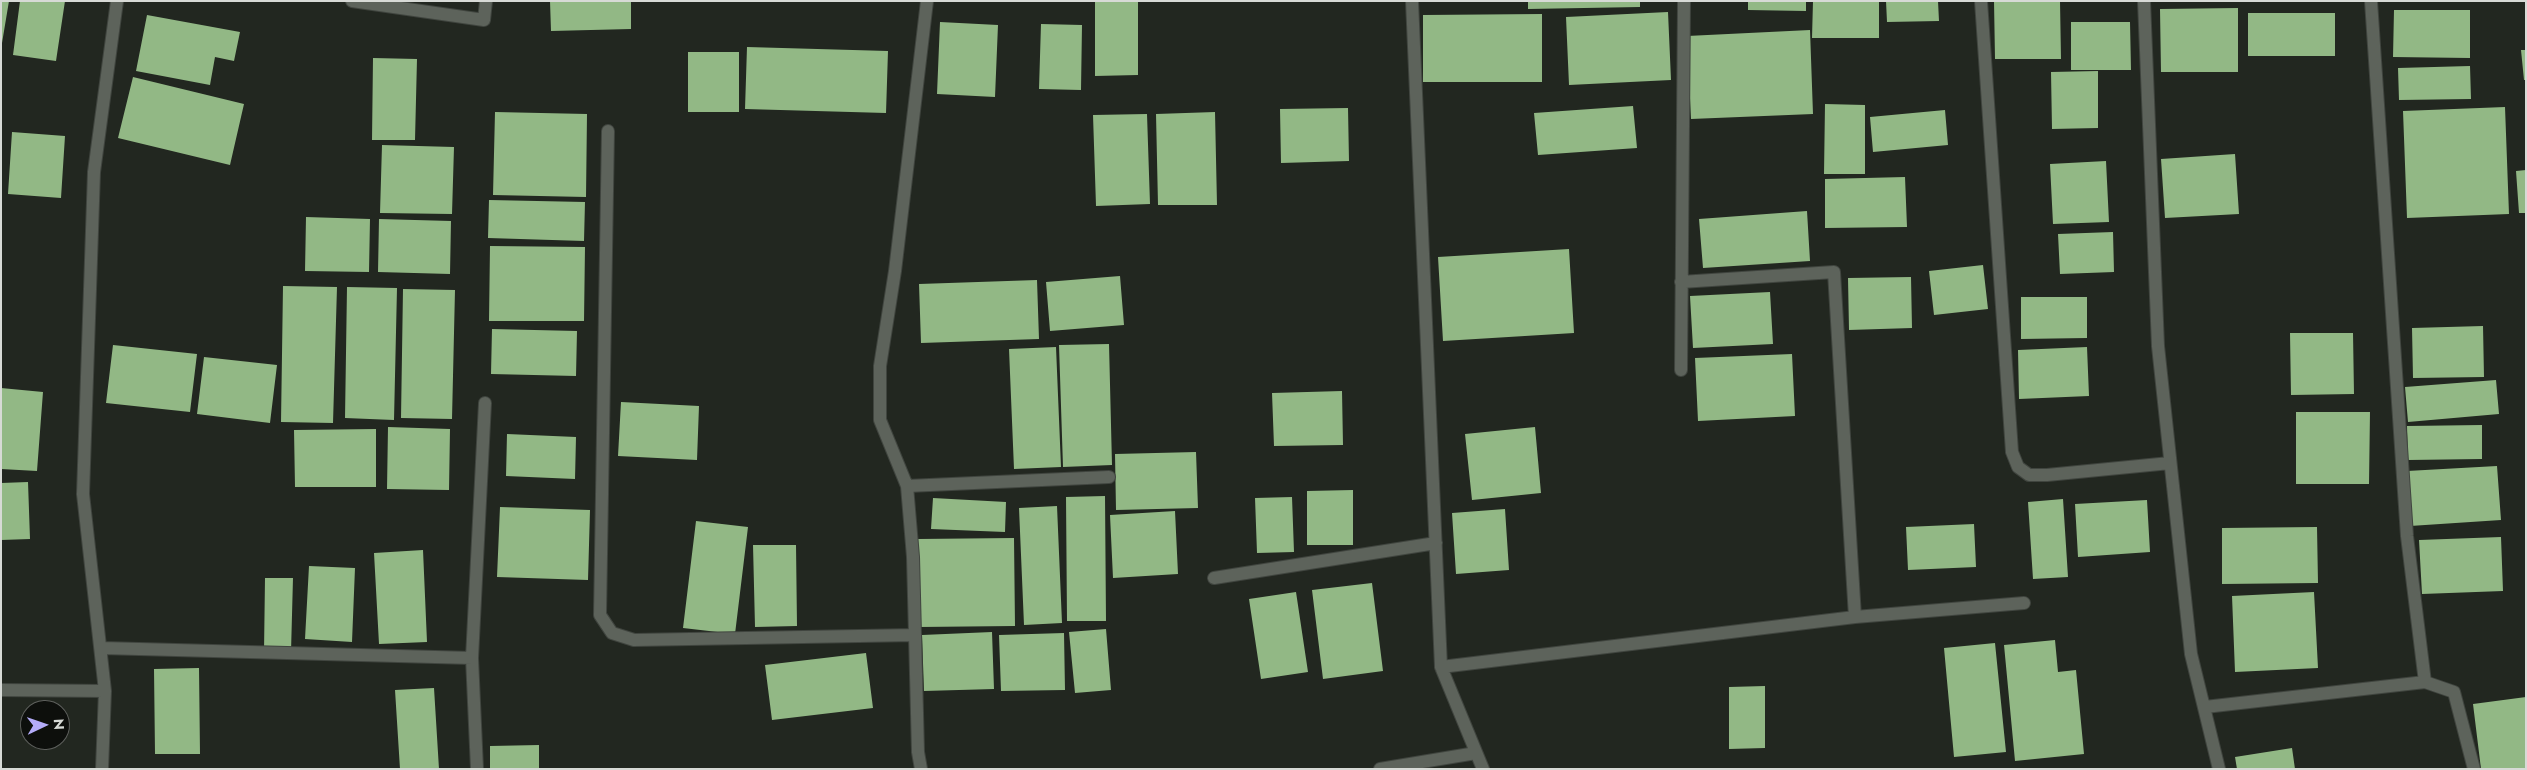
<!DOCTYPE html>
<html>
<head>
<meta charset="utf-8">
<style>
  body { margin:0 }
  #map { position:relative; width:2527px; height:770px; overflow:hidden; background:#222720; font-family:Jost,sans-serif }
  canvas { display:block }
  .frame { position:absolute; inset:0; border:2px solid #d7dad6; pointer-events:none }
  .north { position:absolute; left:20px; top:700px; width:50px; height:50px; box-sizing:border-box; background:#0d0f0c; border:1px solid #5e605d; border-radius:50%; rotate:87deg; font-size:14px; font-weight:700; line-height:20px; text-align:center; color:#d7dad6 }
  .north::after { content:''; display:block; margin:auto; width:18px; height:22px; background:#b4acf9; clip-path:polygon(50% 0,100% 100%,50% 72%,0 100%) }
</style>
</head>
<body>
<div id="map">
<canvas width="2527" height="770"></canvas>
<div class="frame"></div>
<div class="north">N</div>
</div>
<script>
const ctx = document.querySelector('canvas').getContext('2d');
ctx.lineJoin = 'round';
function paint(path, color) {
  ctx.fillStyle = color;
  ctx.fill(path, 'evenodd');
}
function shape(rows) {
  const path = new Path2D();
  for (const r of rows) {
    path.moveTo(r[0], r[1]);
    for (let i = 2; i < r.length; i += 2) path.lineTo(r[i], r[i + 1]);
  }
  return path;
}
function trace(path, color, width, dash) {
  ctx.strokeStyle = color;
  ctx.lineWidth = width;
  ctx.lineCap = dash ? 'butt' : 'round';
  ctx.setLineDash(dash || []);
  ctx.stroke(path);
}
const building = shape([
  [1,1,9,1,2,43,1,43],
  [20,1,65,1,56,61,13,55],
  [550,1,631,1,631,29,551,31],
  [1095,1,1138,1,1138,75,1095,76],
  [1528,1,1640,1,1640,7,1528,9],
  [1748,1,1806,1,1806,11,1748,10],
  [1813,1,1879,1,1879,38,1812,38],
  [1886,1,1938,1,1939,21,1887,22],
  [1994,1,2060,1,2061,59,1995,59],
  [2238,8,2238,72,2161,72,2160,9],
  [2394,10,2470,10,2470,58,2393,57],
  [1668,12,1671,80,1569,85,1566,17],
  [2248,13,2335,13,2335,56,2248,56],
  [1542,14,1542,82,1423,82,1423,15],
  [147,15,240,32,234,61,215,57,210,85,136,71],
  [940,22,998,25,995,97,937,94],
  [2071,22,2130,22,2131,70,2071,70],
  [1041,24,1082,25,1081,90,1039,89],
  [1810,30,1813,114,1691,119,1687,36],
  [747,47,888,51,886,113,745,109],
  [2521,50,2526,50,2526,80,2524,80],
  [688,52,739,52,739,112,688,112],
  [373,58,417,59,415,140,372,140],
  [2470,66,2471,99,2399,100,2398,68],
  [2098,71,2098,128,2052,129,2051,72],
  [133,77,244,104,230,165,118,138],
  [1825,104,1865,105,1865,174,1824,174],
  [1633,106,1637,148,1538,155,1534,113],
  [2505,107,2509,214,2407,218,2403,111],
  [1348,108,1349,161,1281,163,1280,109],
  [1945,110,1948,145,1873,152,1870,117],
  [495,112,587,114,586,197,493,195],
  [1215,112,1217,205,1158,205,1156,114],
  [1147,114,1150,204,1096,206,1093,115],
  [12,132,65,136,61,198,8,194],
  [382,145,454,147,452,214,380,213],
  [2235,154,2239,214,2165,218,2161,159],
  [2106,161,2109,222,2053,224,2050,164],
  [2526,170,2526,213,2519,213,2516,171],
  [1905,177,1907,227,1825,228,1825,179],
  [489,200,585,202,584,241,488,238],
  [1807,211,1810,261,1703,268,1699,219],
  [306,217,370,219,369,272,305,271],
  [379,219,451,221,450,274,378,272],
  [2113,232,2114,272,2060,274,2058,234],
  [490,246,585,247,584,321,489,321],
  [1569,249,1574,333,1443,341,1438,257],
  [1983,265,1988,309,1934,315,1929,271],
  [1120,276,1124,325,1050,331,1046,282],
  [1911,277,1912,328,1849,330,1848,278],
  [1037,280,1039,339,921,343,919,284],
  [283,286,337,287,333,423,281,422],
  [347,287,397,288,394,420,345,418],
  [403,289,455,290,452,419,401,418],
  [1770,292,1773,344,1693,348,1690,296],
  [2021,297,2087,297,2087,338,2021,339],
  [2483,326,2484,377,2413,378,2412,328],
  [492,329,577,331,576,376,491,374],
  [2290,333,2353,333,2354,394,2291,395],
  [1109,344,1112,465,1063,467,1059,345],
  [113,345,197,354,190,412,106,403],
  [1056,347,1061,467,1014,469,1009,349],
  [2087,347,2089,396,2019,399,2018,350],
  [1792,354,1795,416,1698,421,1695,358],
  [204,357,277,365,270,423,197,414],
  [2496,380,2499,414,2408,422,2405,387],
  [1,388,43,392,37,471,1,469],
  [1342,391,1343,445,1274,446,1272,393],
  [621,402,699,406,697,460,618,456],
  [2296,412,2370,412,2369,484,2296,484],
  [2482,425,2482,459,2408,460,2407,426],
  [388,427,450,429,449,490,387,489],
  [1535,427,1541,493,1472,500,1465,434],
  [376,429,376,487,295,487,294,430],
  [507,434,576,437,575,479,506,476],
  [1196,452,1198,508,1116,510,1115,454],
  [2497,466,2501,520,2410,526,2407,471],
  [28,482,30,539,1,540,1,483],
  [1353,490,1353,545,1307,545,1307,491],
  [1105,496,1106,621,1067,621,1066,497],
  [1292,497,1294,552,1257,553,1255,498],
  [933,498,1006,502,1005,532,931,529],
  [2063,499,2068,577,2033,579,2028,502],
  [2147,500,2150,552,2078,557,2075,504],
  [1057,506,1062,623,1024,625,1019,508],
  [500,507,590,510,588,580,497,577],
  [1505,509,1509,570,1456,574,1452,513],
  [1175,511,1178,574,1113,578,1110,515],
  [696,521,748,527,735,634,683,628],
  [1974,524,1976,567,1908,570,1906,527],
  [2317,527,2318,583,2222,584,2222,528],
  [2501,537,2503,591,2422,594,2419,540],
  [1014,538,1015,626,919,627,918,539],
  [753,545,796,545,797,626,755,627],
  [423,550,427,642,379,644,374,553],
  [309,566,355,568,352,642,305,639],
  [265,578,293,578,291,652,264,652],
  [1372,583,1383,671,1323,679,1312,590],
  [1296,592,1308,672,1261,679,1249,599],
  [2314,592,2318,668,2235,672,2232,596],
  [1106,629,1111,690,1075,693,1069,632],
  [992,632,994,689,924,691,922,635],
  [1064,633,1065,690,1001,691,999,635],
  [2055,640,2058,672,2076,670,2084,754,2015,761,2004,645],
  [1995,643,2006,752,1954,757,1944,648],
  [866,653,873,708,772,720,765,665],
  [199,668,200,754,155,754,154,669],
  [1765,686,1765,748,1729,749,1729,687],
  [434,688,439,769,400,769,395,690],
  [2526,697,2526,769,2481,769,2473,704],
  [539,745,539,769,490,769,490,746],
  [2292,748,2295,769,2237,769,2235,757]
]);
const minor = shape([
  [352,1,484,20,486,1],
  [1412,1,1441,667,1483,769],
  [1981,1,2012,452,2018,467,2029,475,2047,475,2170,463],
  [2144,1,2158,346,2191,654,2219,769],
  [2371,1,2407,536,2425,682,2454,692,2474,769],
  [608,131,600,615,612,633,634,640,915,635],
  [1681,370,1684,1],
  [907,486,1109,477],
  [1214,578,1436,543],
  [1855,617,2024,603],
  [102,648,472,658,477,769],
  [472,658,485,403],
  [1441,667,1855,617,1834,272,1681,282],
  [1,690,105,691],
  [2205,707,2425,682],
  [102,769,105,691,83,494,94,172,117,1],
  [921,769,918,752,913,557,907,486,880,420,880,366,895,271,927,1],
  [1380,769,1476,753]
]);
paint(building, '#92b885');
trace(minor, '#40453f', 14);
trace(minor, '#5d635b', 12);
</script>
</body>
</html>
